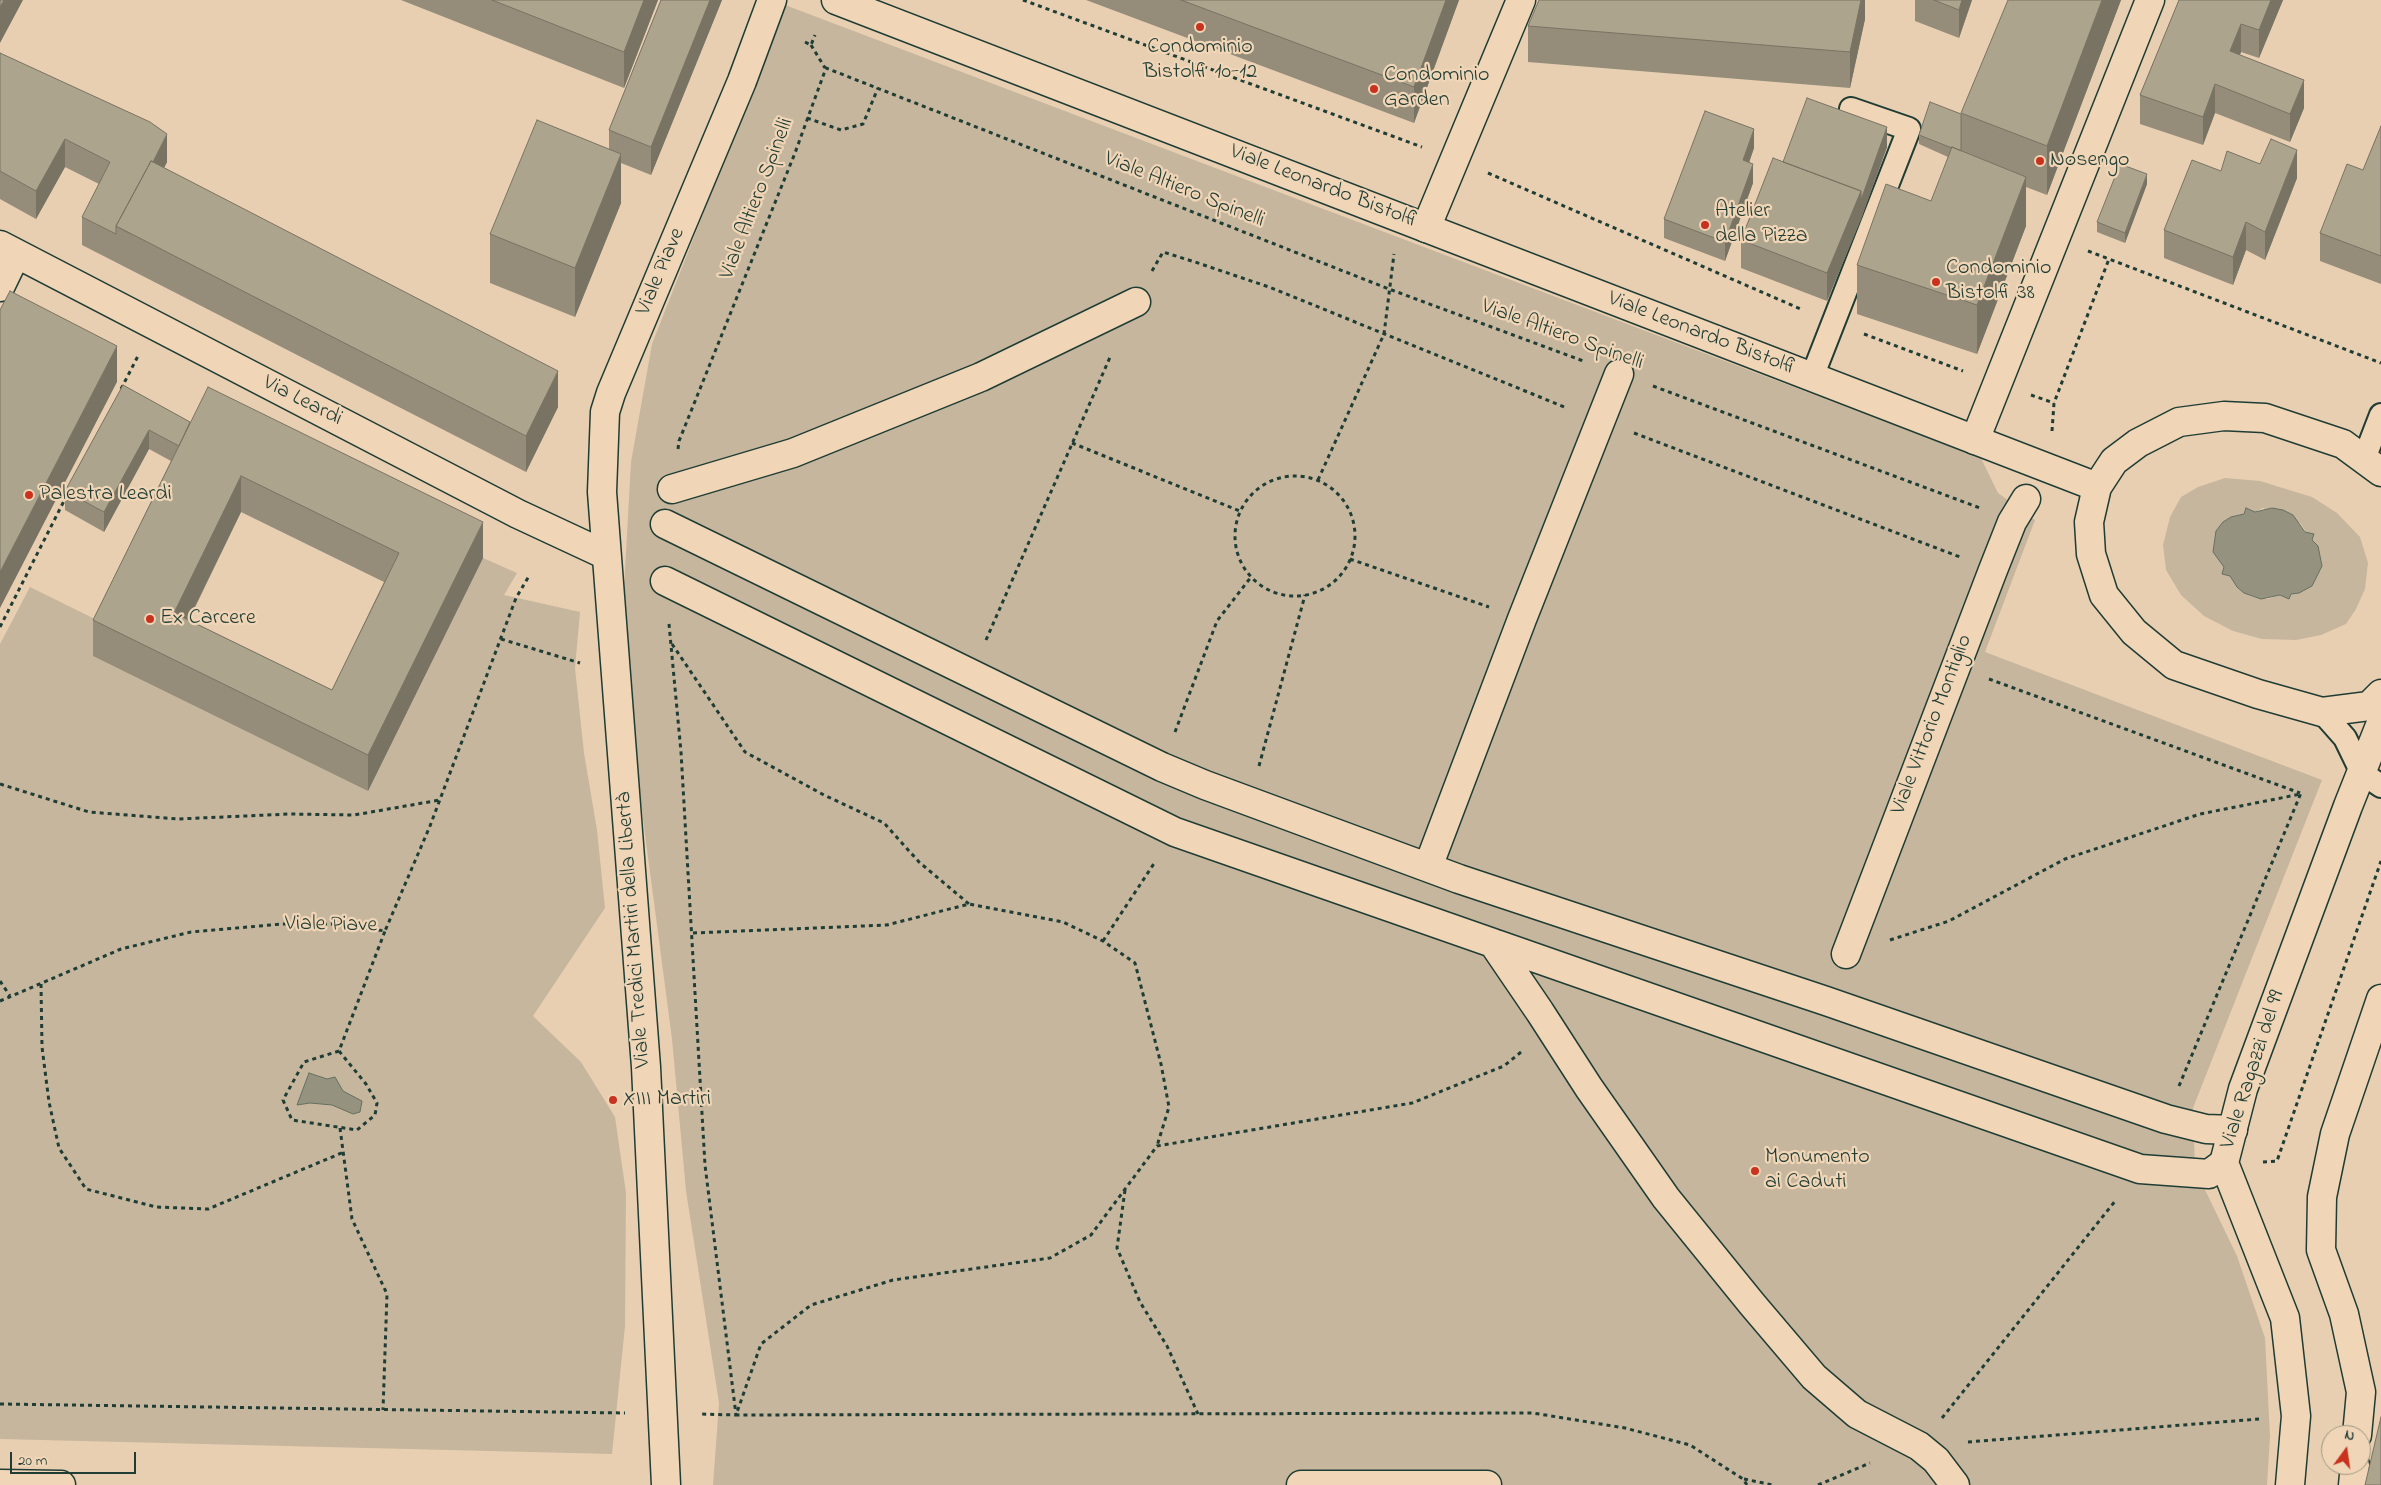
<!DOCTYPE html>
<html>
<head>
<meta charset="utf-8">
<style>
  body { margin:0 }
  #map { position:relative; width:2381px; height:1485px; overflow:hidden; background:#e8cfb2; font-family:"Indie Flower",sans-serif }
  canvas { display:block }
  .north { position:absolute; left:2321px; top:1425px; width:50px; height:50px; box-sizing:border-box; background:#f0d5b7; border:1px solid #9c9883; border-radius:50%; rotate:14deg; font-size:14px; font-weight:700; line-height:20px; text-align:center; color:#1f3d34 }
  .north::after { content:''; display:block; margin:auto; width:18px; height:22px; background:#c8321e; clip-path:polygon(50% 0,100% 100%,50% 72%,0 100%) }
  .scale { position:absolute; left:10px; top:1452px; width:126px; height:22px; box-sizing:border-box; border:2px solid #1f3d34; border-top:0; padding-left:6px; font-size:15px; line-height:18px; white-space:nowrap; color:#1f3d34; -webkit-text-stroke:4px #f0d5b7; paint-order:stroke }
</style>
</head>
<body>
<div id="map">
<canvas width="2381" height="1485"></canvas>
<div class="north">N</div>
<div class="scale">20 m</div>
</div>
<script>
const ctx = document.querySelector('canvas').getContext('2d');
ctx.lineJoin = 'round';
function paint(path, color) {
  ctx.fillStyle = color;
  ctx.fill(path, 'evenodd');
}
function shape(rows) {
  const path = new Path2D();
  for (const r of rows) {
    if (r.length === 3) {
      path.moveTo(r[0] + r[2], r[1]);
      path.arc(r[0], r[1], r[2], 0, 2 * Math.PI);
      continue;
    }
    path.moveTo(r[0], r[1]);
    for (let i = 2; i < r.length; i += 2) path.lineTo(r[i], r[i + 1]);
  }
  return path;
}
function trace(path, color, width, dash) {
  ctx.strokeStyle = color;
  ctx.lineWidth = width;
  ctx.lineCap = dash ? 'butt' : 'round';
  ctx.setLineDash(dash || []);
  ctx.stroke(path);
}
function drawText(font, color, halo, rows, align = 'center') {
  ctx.font = font + ' "Indie Flower",sans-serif';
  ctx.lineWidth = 4.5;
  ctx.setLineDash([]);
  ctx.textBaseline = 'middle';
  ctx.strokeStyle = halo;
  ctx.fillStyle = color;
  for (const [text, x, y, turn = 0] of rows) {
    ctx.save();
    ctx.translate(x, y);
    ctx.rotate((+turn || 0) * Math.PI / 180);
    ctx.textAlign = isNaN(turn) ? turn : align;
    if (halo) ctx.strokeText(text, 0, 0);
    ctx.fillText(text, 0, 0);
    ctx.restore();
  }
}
const green = shape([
  [785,5,1981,458,1998,493,2035,520,1985,652,2322,780,2193,1108,2195,1169,2237,1256,2265,1338,2270,1436,2267,1485,713,1485,719,1403,686,1191,672,1039,643,819,622,624,631,462,652,344],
  [2225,478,2260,481,2312,497,2337,513,2360,537,2368,563,2365,589,2356,609,2346,624,2321,635,2296,640,2262,639,2233,631,2204,616,2181,595,2166,570,2163,545,2170,517,2181,497,2198,487],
  [2246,508,2255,512,2263,508,2300,523,2312,540,2289,599,2280,595,2268,599,2253,597,2237,587,2230,576,2222,574],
  [483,558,517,573,504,595,580,612,575,668,584,753,597,830,605,908,533,1016,581,1062,615,1117,626,1193,625,1326,612,1454,0,1439,0,644,30,587,107,625,368,791]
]);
const water = shape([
  [2246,508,2255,512,2272,508,2283,510,2293,515,2305,532,2314,534,2312,540,2318,546,2322,566,2312,586,2299,593,2291,594,2289,599,2280,595,2261,599,2244,593,2237,587,2230,576,2222,574,2224,567,2213,552,2216,531,2223,522,2231,517,2244,514,2246,508],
  [309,1073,327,1079,335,1077,343,1091,362,1101,360,1112,353,1114,332,1105,310,1103,297,1105,309,1073]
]);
const path = shape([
  [1023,0,1422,147],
  [805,42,811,45,815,35],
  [811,45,825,68],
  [807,118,841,130,863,124,878,88],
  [1488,173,1803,310],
  [2088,251,2109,259],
  [1152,271,1163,252,1195,262,1269,287,1567,408],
  [1864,334,1963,371],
  [1653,386,1980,508],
  [121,389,138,356],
  [2031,395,2054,403],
  [2052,431,2054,403,2109,259,2381,363],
  [1634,433,1960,557],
  [1072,443,1240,511],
  [678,449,679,441,795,153,826,68,1389,289,1586,362],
  [1295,536,60],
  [1318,480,1384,334,1394,254],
  [1350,559,1489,607],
  [669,624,681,752,705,1165,736,1415,699,1414],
  [0,627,66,497],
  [501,639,580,663],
  [986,640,1111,355],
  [672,644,745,752,824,795,884,823,919,862,969,904],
  [1989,679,2300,793],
  [1175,732,1217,621,1251,577],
  [1259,766,1305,595],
  [0,784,89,812,178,819,290,814,354,815,440,800],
  [693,933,887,925,969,904,1063,922,1103,941,1135,963,1161,1064,1169,1107,1157,1146],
  [1890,940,1949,921,2065,859,2200,814,2301,794],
  [1103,941,1155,862],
  [0,981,10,996],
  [41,984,42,1047,49,1102,59,1148,86,1189,156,1207,208,1209,344,1152],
  [0,1001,121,949,191,932,282,924,336,924,385,931,430,826,516,598,529,576],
  [339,1051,366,1084,377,1103,375,1115,357,1130,292,1120,283,1100,304,1062,339,1051,385,931],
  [1521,1052,1504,1066,1412,1103,1157,1146,1091,1235,1050,1258,893,1280,811,1305,761,1344,736,1415,1533,1413,1625,1428,1690,1445,1743,1479,1747,1485],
  [2179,1086,2301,793],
  [340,1128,352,1219,387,1294,383,1410],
  [2263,1162,2277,1161,2381,861],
  [1125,1190,1117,1248,1140,1302,1167,1346,1198,1414],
  [0,1404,625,1413],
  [1942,1418,2116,1200],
  [1968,1442,2259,1419],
  [1744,1479,1773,1485],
  [1818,1485,1870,1463]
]);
const service = shape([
  [1812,377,1909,129,1851,109],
  [2364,459,2381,415],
  [2322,712,2345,738,2362,773,2381,786]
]);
const pedestrian = shape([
  [672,489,793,453,981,377,1136,302],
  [665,524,1162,767,1205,785,1459,879,1826,1001,2166,1119,2206,1129,2233,1130],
  [665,581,1175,832,2140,1169,2209,1174,2224,1163],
  [1428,867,1522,619,1619,374],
  [1493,943,1540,1012,1589,1088,1666,1198,1752,1304,1814,1377,1857,1414,1919,1446,1936,1460,1955,1485],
  [1846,954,1993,570,2012,522,2026,499]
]);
const minor = shape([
  [1426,228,1521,0],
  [0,245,518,514,606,555],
  [0,287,16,254],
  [1975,440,2150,0],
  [2357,1435,2361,1392,2344,1314,2321,1250,2322,1197,2335,1134,2381,999],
  [0,1484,61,1485],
  [1301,1485,1487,1485],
  [2290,1485,2296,1416,2285,1318,2224,1163,2243,1089,2348,806,2381,723],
  [2353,1485,2355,1465]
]);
const tertiary = shape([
  [836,0,2097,487],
  [2381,472,2343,444,2265,418,2224,416,2179,422,2138,443,2114,461,2097,487,2089,522,2091,554,2104,595,2134,632,2174,665,2258,694,2322,712,2369,706,2381,694],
  [666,1485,646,1067,602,492,605,412,611,393,742,81,772,0]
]);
const wall = shape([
  [401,0,658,0,624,88],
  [661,0,722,0,651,175,621,163,621,203,575,317,490,283,490,234,609,149,609,130],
  [1086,0,1459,0,1414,123],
  [1865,0,1865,19,1850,88,1528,62,1528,26],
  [1915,0,1972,0,1959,38,1915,21],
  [2121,0,2047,195,2026,187,2026,226,1977,354,1857,314,1857,265,1931,201,1948,157,1919,144,1919,135,1961,114],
  [2179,0,2283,0,2259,58,2241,52,2240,55,2304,108,2290,142,2215,113,2203,145,2140,124,2140,95],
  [0,53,167,162,164,168,558,407,526,472,82,245,82,217,99,184,65,167,36,219,0,199],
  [2381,126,2381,284,2320,261,2320,233,2363,170],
  [1887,147,1861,219,1827,301,1741,268,1741,240,1783,162],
  [1754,148,1749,163,1753,183,1725,261,1664,238,1664,219],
  [2221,171,2297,178,2265,260,2246,250,2233,285,2164,258,2164,230],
  [2147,184,2125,243,2097,232,2097,222],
  [123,385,190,422,483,558,368,791,93,656,93,620,171,461,149,449,104,532,65,510,65,491],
  [241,512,384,582,332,690,189,620]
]);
const shadedWall = shape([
  [4,0,23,0,0,43,0,7],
  [644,0,658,0,624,88,624,52],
  [710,0,722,0,651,175,651,147],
  [1446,0,1459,0,1414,123,1414,87],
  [1861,0,1865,0,1865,19,1850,88,1850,52],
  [1962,0,1972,0,1959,38,1959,10],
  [2102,0,2121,0,2047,195,2047,146],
  [2271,0,2283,0,2259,58,2259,30],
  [2241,24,2241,52,2230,79,2230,51],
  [2304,80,2304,108,2290,142,2290,114],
  [2215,84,2215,113,2203,145,2203,117],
  [1887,127,1887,147,1861,219,1827,301,1827,273],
  [1754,129,1754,148,1743,179,1743,160],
  [167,134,167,162,130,234,119,228],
  [65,139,65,167,36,219,36,191],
  [2297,150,2297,178,2265,260,2265,232],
  [621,154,621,203,575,317,575,268],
  [1753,164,1753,183,1725,261,1725,242],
  [2147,174,2147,184,2125,243,2125,233],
  [2026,177,2026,226,1977,354,1977,305],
  [2246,222,2246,250,2233,285,2233,257],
  [117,346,117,382,0,608,0,572],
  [558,371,558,407,526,472,526,436],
  [149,430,149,449,104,532,104,512],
  [241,476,241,512,174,649,174,613],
  [483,522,483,558,368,791,368,755]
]);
const building = shape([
  [0,0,4,0,0,7,0,0],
  [492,0,644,0,624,52,492,0],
  [661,0,710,0,651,147,609,130,661,0],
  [1181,0,1446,0,1414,87,1181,0],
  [1539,0,1861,0,1850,52,1528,26,1539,0],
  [1934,0,1962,0,1959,10,1934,0],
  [2008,0,2102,0,2047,146,1961,113,2008,0],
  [2179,0,2271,0,2259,30,2241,24,2230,51,2304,80,2290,114,2215,84,2203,117,2140,95,2179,0],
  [0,53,150,122,167,134,153,162,151,161,116,226,116,234,82,217,110,162,65,139,36,191,0,171,0,53],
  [1807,98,1887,127,1861,200,1861,191,1783,162,1807,98],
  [1930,102,1961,114,1961,151,1952,147,1952,148,1919,135,1930,102],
  [1705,111,1754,129,1743,160,1753,164,1725,242,1664,219,1705,111],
  [537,120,621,154,575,268,490,234,537,120],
  [2381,126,2381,256,2320,233,2347,164,2363,170,2381,126],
  [2271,139,2297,150,2265,232,2246,222,2233,257,2164,230,2192,160,2221,171,2227,151,2260,164,2271,139],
  [1952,147,2026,177,1977,305,1857,265,1886,184,1931,201,1952,147],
  [1773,158,1861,191,1827,273,1741,240,1773,158],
  [151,161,558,371,526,436,116,226,151,161],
  [2120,164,2147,174,2125,233,2097,222,2120,164],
  [10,291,117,346,0,572,0,310,10,291],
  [123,385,190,422,179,446,149,430,104,512,65,491,123,385],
  [208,387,483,522,368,755,93,620,208,387],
  [241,476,399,553,332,690,174,613,241,476],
  [2381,1417,2381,1485,2365,1485,2381,1417]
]);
const markers = [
  [1200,27,5,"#c8321e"],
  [1374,89,5,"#c8321e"],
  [2040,161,5,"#c8321e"],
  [1705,225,5,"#c8321e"],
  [1936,282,5,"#c8321e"],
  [29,495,5,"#c8321e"],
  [150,619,5,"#c8321e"],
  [613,1100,5,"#c8321e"],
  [1755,1171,5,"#c8321e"]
];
const poiNames = [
  ["Condominio",1200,48,"center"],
  ["Bistolfi 10-12",1200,73,"center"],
  ["Condominio",1384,76],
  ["Garden",1384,101],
  ["Nosengo",2050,161],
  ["Atelier",1715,212],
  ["della Pizza",1715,237],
  ["Condominio",1946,269],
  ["Bistolfi 38",1946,294],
  ["Palestra Leardi",39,495],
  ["Ex Carcere",160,619],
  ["XIII Martiri",623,1100],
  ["Monumento",1765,1158],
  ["ai Caduti",1765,1183]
];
const streetNames = [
  ["Viale Leonardo Bistolfi",1324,188,21],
  ["Viale Altiero Spinelli",1184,191,22],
  ["Viale Altiero Spinelli",758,199,-69],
  ["Viale Piave",662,272,-67],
  ["Viale Leonardo Bistolfi",1702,335,21],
  ["Viale Altiero Spinelli",1562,336,20],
  ["Via Leardi",302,402,27],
  ["Viale Vittorio Montiglio",1933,725,-69],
  ["Viale Piave",331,926,1],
  ["Viale Tredici Martiri della Libertà",635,930,-94],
  ["Viale Ragazzi del 99",2254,1070,-72]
];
paint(green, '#c6b69d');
paint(water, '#95927f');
trace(water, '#667061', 1);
trace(service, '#1f3d34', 26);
trace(pedestrian, '#1f3d34', 31);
trace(minor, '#1f3d34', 31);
trace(tertiary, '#1f3d34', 31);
trace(path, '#1f3d34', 3, [4, 4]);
trace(service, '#f0d5b7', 22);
trace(pedestrian, '#f0d5b7', 28);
trace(minor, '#f0d5b7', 28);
trace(tertiary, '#f0d5b7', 28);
paint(wall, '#958d79');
paint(shadedWall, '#797363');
paint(building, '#ada48d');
trace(building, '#797363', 1);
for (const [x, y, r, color] of markers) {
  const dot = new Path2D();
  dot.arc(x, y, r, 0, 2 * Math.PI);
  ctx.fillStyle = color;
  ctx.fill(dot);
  trace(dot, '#f0d5b7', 2);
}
drawText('22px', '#1f3d34', '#f0d5b7', poiNames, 'left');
drawText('22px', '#1f3d34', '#f0d5b7', streetNames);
</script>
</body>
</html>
